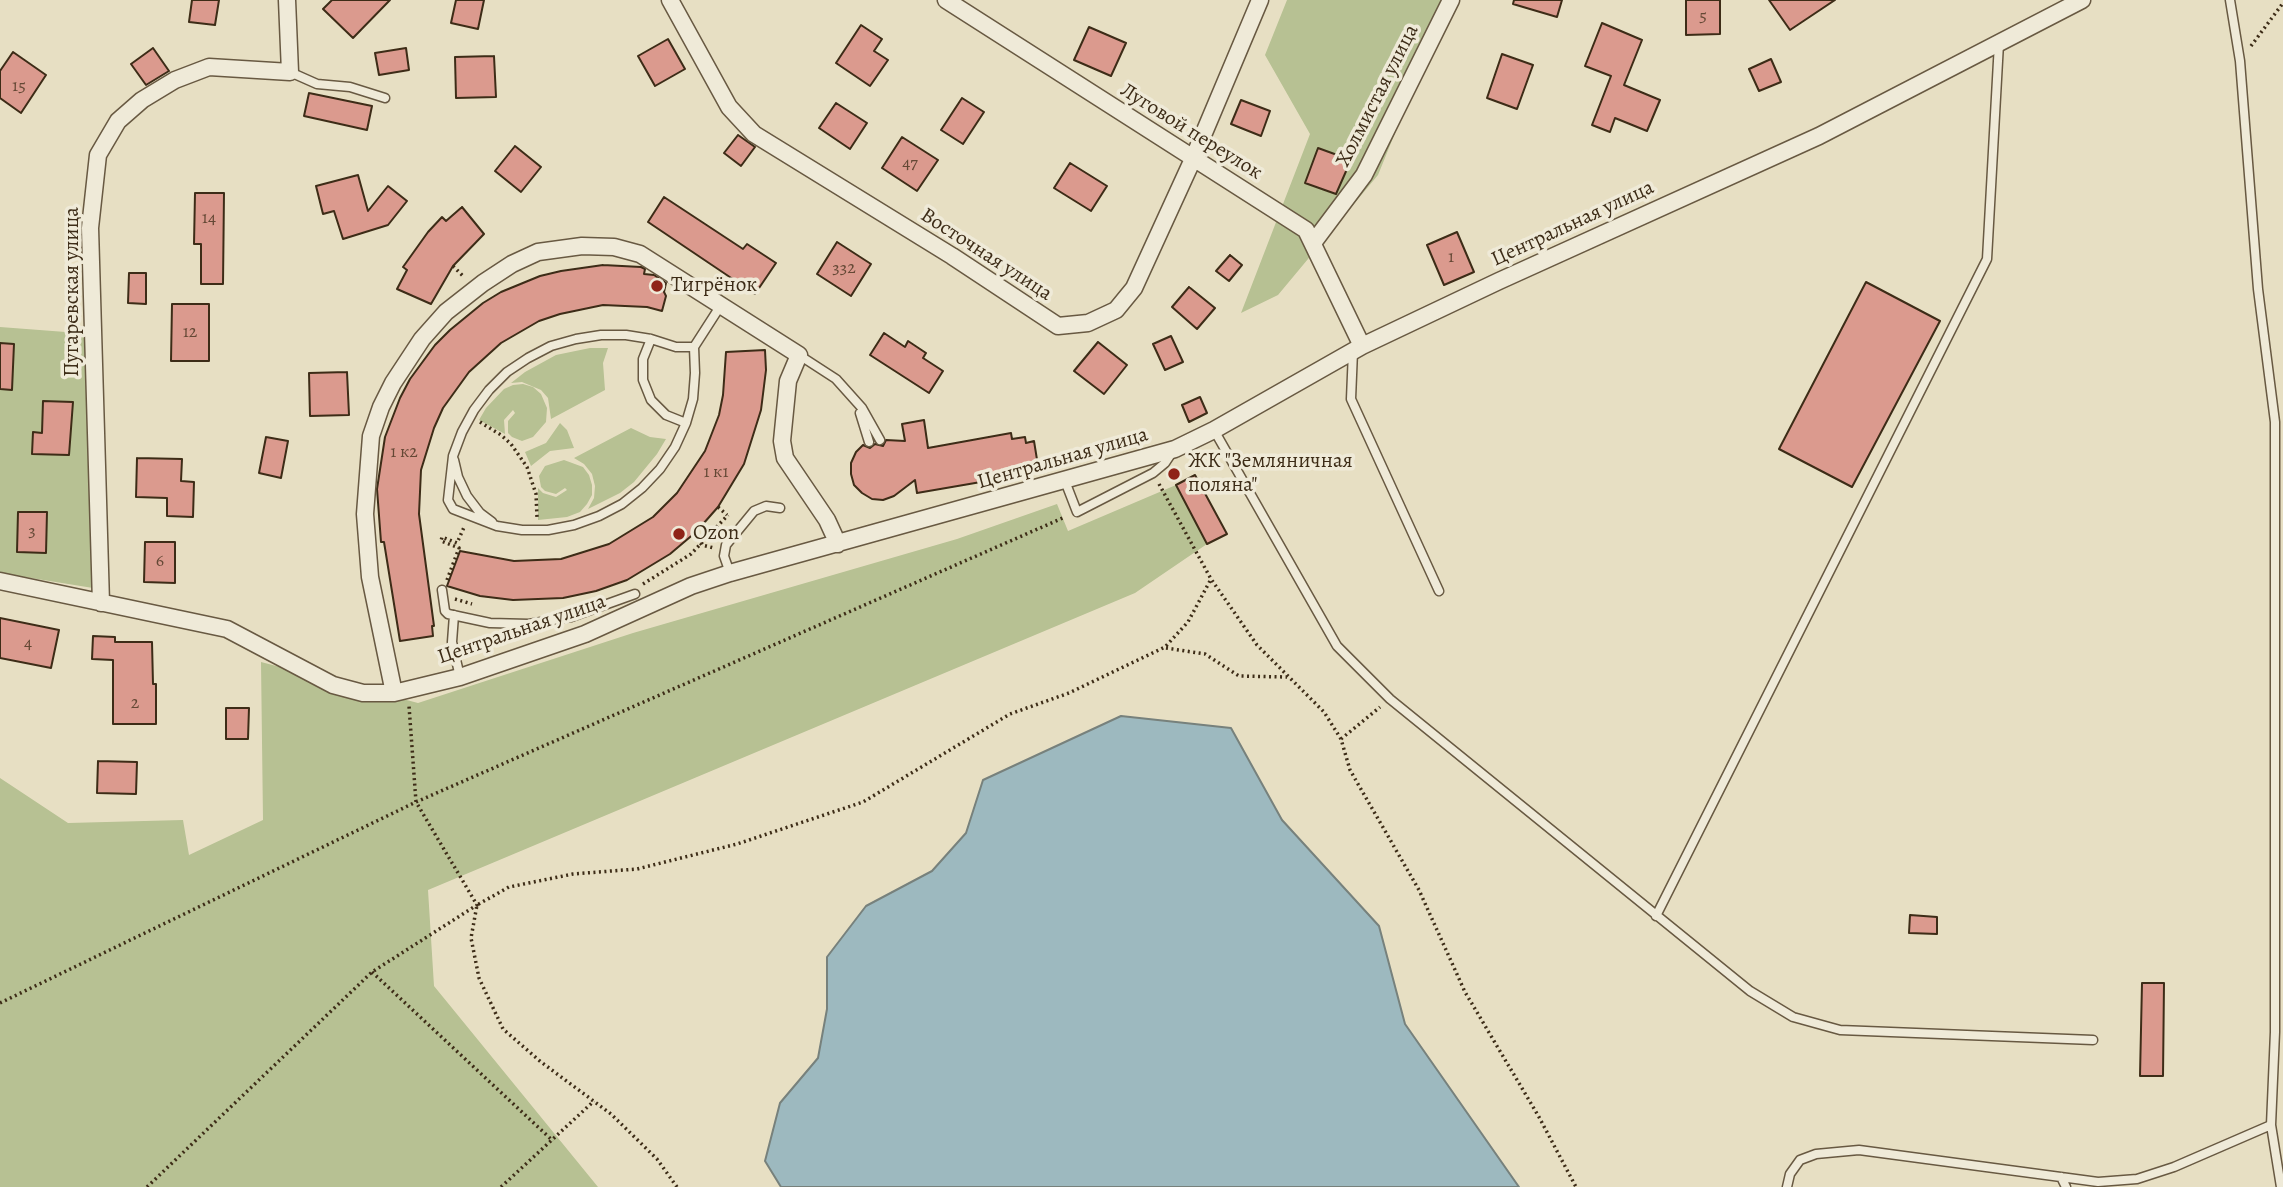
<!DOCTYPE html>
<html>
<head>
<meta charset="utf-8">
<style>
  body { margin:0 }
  canvas { display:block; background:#e7dfc3 }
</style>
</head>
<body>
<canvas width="2283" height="1187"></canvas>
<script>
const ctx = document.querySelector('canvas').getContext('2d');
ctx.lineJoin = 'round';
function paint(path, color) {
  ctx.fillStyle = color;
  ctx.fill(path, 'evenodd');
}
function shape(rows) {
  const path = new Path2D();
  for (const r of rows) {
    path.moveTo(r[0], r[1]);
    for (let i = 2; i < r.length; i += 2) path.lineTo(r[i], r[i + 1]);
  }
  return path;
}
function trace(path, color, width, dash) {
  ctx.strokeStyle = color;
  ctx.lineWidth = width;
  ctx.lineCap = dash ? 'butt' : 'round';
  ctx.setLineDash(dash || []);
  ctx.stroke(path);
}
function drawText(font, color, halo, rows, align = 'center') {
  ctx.font = font + ' Alegreya,serif';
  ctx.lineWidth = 7;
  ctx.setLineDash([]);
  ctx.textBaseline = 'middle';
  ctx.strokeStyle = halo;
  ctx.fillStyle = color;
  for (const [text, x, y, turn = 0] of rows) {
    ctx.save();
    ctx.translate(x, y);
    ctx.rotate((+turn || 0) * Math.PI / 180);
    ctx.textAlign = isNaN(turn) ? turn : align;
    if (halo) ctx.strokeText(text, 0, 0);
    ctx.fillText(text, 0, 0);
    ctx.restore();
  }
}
const green = shape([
  [1287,0,1449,0,1378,175,1278,295,1241,313,1310,134,1265,55],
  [0,327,92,334,93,588,0,573],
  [590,348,608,348,603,363,605,390,551,419,548,398,541,390,522,382,511,383,525,372,556,355],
  [523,384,533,387,541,394,547,408,546,422,533,437,522,441,512,437,508,433,508,421,515,413,513,410,504,420,505,434,479,420,486,408,504,389,513,385],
  [560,423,567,430,574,448,550,451,531,466,525,452,546,443],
  [631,428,650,437,666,439,657,454,634,482,620,493,588,509,594,498,595,486,592,474,584,464,574,458],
  [564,460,583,467,589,475,592,485,592,495,587,504,580,512,567,517,538,520,538,488,543,493,556,497,567,490,565,488,556,494,545,491,541,487,539,476,545,466],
  [1176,485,1207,544,1135,593,428,890,434,986,598,1187,0,1187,0,778,68,823,183,820,189,855,263,820,261,662,418,703,633,633,957,539,1057,504,1068,531]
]);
const water = shape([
  [1121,716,1231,728,1282,820,1379,926,1405,1024,1519,1187,781,1187,765,1161,780,1103,818,1058,827,1009,827,957,866,906,932,871,966,833,983,780,1121,716]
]);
const building = shape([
  [192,0,219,0,215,25,189,22,192,0],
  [332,0,390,0,353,38,323,9,332,0],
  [456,0,484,0,478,29,451,23,456,0],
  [1514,0,1562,0,1557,17,1513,4,1514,0],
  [1686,0,1720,0,1720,34,1686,35,1686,0],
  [1769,0,1835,0,1790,30,1769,0],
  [1602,23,1642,40,1624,85,1660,100,1647,131,1615,118,1610,132,1592,125,1611,76,1585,66,1602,23],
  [861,25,882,39,874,51,888,60,870,86,836,63,861,25],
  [1089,27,1126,43,1111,76,1074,60,1089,27],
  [668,39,685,69,655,86,638,56,668,39],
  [153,48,169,71,146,85,131,64,153,48],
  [406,48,409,70,379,75,375,53,406,48],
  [13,52,46,75,21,113,0,98,0,71,13,52],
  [1502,54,1533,65,1517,109,1487,98,1502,54],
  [494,56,496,97,456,98,455,57,494,56],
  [1771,59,1781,82,1759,91,1749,69,1771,59],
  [309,93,372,106,367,130,304,116,309,93],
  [962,98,984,112,963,144,941,130,962,98],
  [1241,100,1270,111,1261,136,1231,124,1241,100],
  [836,103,867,123,850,149,819,128,836,103],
  [738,135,755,147,741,166,724,153,738,135],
  [902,137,938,160,917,191,882,168,902,137],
  [515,146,541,167,521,192,495,171,515,146],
  [1318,148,1351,160,1336,194,1305,183,1318,148],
  [1070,163,1107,186,1091,211,1054,188,1070,163],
  [358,175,368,211,388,186,407,201,388,225,343,239,334,211,323,214,316,186,358,175],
  [195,193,224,193,223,284,201,284,201,244,194,244,195,193],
  [664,197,743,249,747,244,776,263,755,294,648,222,664,197],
  [462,207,484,234,453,266,431,304,397,289,407,270,403,267,428,232,442,217,446,221,462,207],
  [1457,232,1474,272,1444,285,1427,245,1457,232],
  [837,242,871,264,851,296,817,274,837,242],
  [1230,255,1242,265,1229,281,1216,271,1230,255],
  [603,265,641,267,645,269,644,274,654,275,666,283,664,292,666,296,662,311,647,307,603,305,560,314,539,321,501,343,469,372,443,408,434,428,421,470,419,514,434,626,432,626,433,636,400,641,384,542,381,542,377,489,385,437,400,398,410,379,435,345,450,330,483,303,501,292,540,276,561,271,603,265],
  [129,273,146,273,146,304,128,303,129,273],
  [1866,282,1940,321,1852,487,1779,449,1866,282],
  [1189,287,1215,308,1197,329,1172,307,1189,287],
  [172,304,209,304,209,361,171,361,172,304],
  [884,333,905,347,908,341,926,353,923,358,943,371,929,393,870,355,884,333],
  [1171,336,1183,362,1165,370,1153,344,1171,336],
  [1098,342,1127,365,1104,394,1074,371,1098,342],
  [0,343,14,344,12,390,0,389,0,343],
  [765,350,766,370,761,410,744,464,718,507,696,532,670,554,627,580,596,591,563,598,513,600,480,596,447,586,460,551,514,561,561,559,609,544,653,517,677,493,705,451,719,415,723,395,726,352,765,350],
  [347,372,349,415,310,416,309,373,347,372],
  [1200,397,1207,413,1189,422,1182,405,1200,397],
  [43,401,73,402,69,455,32,454,33,432,42,433,43,401],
  [924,420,928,448,1011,433,1012,439,1025,437,1026,443,1034,441,1039,472,917,493,915,480,894,496,883,500,872,499,862,493,854,485,851,474,851,463,856,452,863,445,870,448,875,444,883,446,886,440,905,441,902,424,924,420],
  [266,437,288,441,281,478,259,473,266,437],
  [137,458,182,459,181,481,194,482,193,517,167,516,167,498,136,497,137,458],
  [1195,475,1227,534,1207,544,1176,485,1195,475],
  [18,512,47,512,46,553,17,552,18,512],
  [145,542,175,542,175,583,144,582,145,542],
  [0,618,59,630,51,668,0,658,0,618],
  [93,636,115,637,115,642,152,642,153,684,156,684,156,724,113,724,113,660,92,659,93,636],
  [226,708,249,708,248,739,226,739,226,708],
  [98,761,137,762,136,794,97,793,98,761],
  [1910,915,1937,917,1937,934,1909,933,1910,915],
  [2142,983,2164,983,2163,1076,2140,1076,2142,983]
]);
const path = shape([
  [2251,46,2283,3],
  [453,266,464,277],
  [480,422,501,435,511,444,527,467,536,494,537,517],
  [1159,484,1211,579,1257,645,1324,712,1341,739,1350,770,1419,890,1465,992,1539,1117,1576,1187],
  [718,507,727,515],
  [693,535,702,545,714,548],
  [447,580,459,548,441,541,442,537,457,543,465,525],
  [643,584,691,554,728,515],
  [455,599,472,604],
  [1166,648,1205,654,1239,676,1287,677],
  [1341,739,1380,707],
  [372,972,553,1141],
  [0,1003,416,802,1065,517],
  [147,1187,372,972,477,905,416,802,409,706],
  [501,1187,594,1101],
  [677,1187,657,1159,611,1114,541,1062,503,1029,479,978,471,938,477,905,509,887,573,874,637,869,737,844,863,802,1010,714,1069,693,1165,647,1188,622,1211,579]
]);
const service = shape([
  [2230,0,2240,61,2258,289,2275,422,2275,1032,2271,1125,2281,1187],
  [290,72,317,84,350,87,385,98],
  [601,335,626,335,651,339,676,347,694,347,695,373,693,399,686,423,675,447,660,469,642,488,622,504,599,516,574,525,548,530,522,530,497,526,453,509,448,500,453,456,462,432,474,410,489,390,507,372,528,358,551,346,576,339,601,335],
  [651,339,643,359,643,380,651,400,666,415,686,423],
  [694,347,721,305],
  [1353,351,1351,399,1439,591],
  [799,355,836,379,862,408,880,440],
  [860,413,869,442],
  [1214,430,1337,646,1390,699,1750,991,1793,1017,1840,1030,2093,1040],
  [454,460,458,477,467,496,480,513,492,522],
  [1065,481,1077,512,1153,473,1165,463,1173,451],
  [730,573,724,556,726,545,754,511,766,506,780,508],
  [442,590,445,611,448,614,490,623,529,624,571,617,635,594],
  [454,615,452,642,460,677],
  [1656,916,1987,259,1999,43],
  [2061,1177,2066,1187],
  [1787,1187,1790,1174,1800,1160,1816,1154,1859,1150,2098,1182,2137,1179,2174,1167,2271,1125]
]);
const minor = shape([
  [670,0,729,107,754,134,952,256,1058,326,1088,323,1116,310,1134,288,1193,159,1260,0],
  [946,0,1306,230,1362,346],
  [1313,243,1364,175,1451,0],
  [0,581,227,629,333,685,363,693,394,693,460,677,585,634,691,586,730,573,1175,449,1214,430,1362,346,1499,281,1819,136,2082,0],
  [101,603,90,228,98,155,118,121,142,100,175,80,209,67,290,72,287,0],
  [394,693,370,577,365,514,371,436,381,407,393,383,422,339,446,312,483,283,512,264,538,252,582,246,614,247,640,254,799,355,788,381,782,441,785,458,827,520,838,544]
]);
const markers = [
  [657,286,7,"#8f2418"],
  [1174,474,7,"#8f2418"],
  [679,534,7,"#8f2418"]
];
const numberNames = [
  ["5",1703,17],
  ["15",19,87],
  ["47",910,164],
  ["14",209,219],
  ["1",1451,258],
  ["332",844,269],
  ["12",190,333],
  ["1 к2",404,453],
  ["1 к1",716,473],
  ["3",32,532],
  ["6",160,562],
  ["4",28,644],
  ["2",135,704]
];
const streetNames = [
  ["Холмистая улица",1378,96,-63],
  ["Луговой переулок",1191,132,32],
  ["Центральная улица",1573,224,-25],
  ["Восточная улица",986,255,33],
  ["Пугаревская улица",73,292,-90],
  ["Центральная улица",1063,459,-16],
  ["Центральная улица",522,630,-19]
];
const poiNames = [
  ["Тигрёнок",671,286],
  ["ЖК \"Земляничная",1188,462],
  ["поляна\"",1188,486],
  ["Ozon",693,534]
];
paint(green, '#b7c193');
paint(water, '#9db9bf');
trace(water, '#77817c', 2);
paint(building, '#db9a8e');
trace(building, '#3d2c17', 2);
trace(service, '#685942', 11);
trace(minor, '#685942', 19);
trace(path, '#3d2c17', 3.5, [2, 3.5]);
trace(service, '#efead8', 8);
trace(minor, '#efead8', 16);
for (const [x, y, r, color] of markers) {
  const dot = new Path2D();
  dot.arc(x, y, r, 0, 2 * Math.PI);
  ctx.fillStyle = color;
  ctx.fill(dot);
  trace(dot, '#efead8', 2.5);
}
drawText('18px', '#644835', null, numberNames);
drawText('21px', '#3d2c17', '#efead8', streetNames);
drawText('21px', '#3d2c17', '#efead8', poiNames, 'left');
</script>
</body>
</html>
